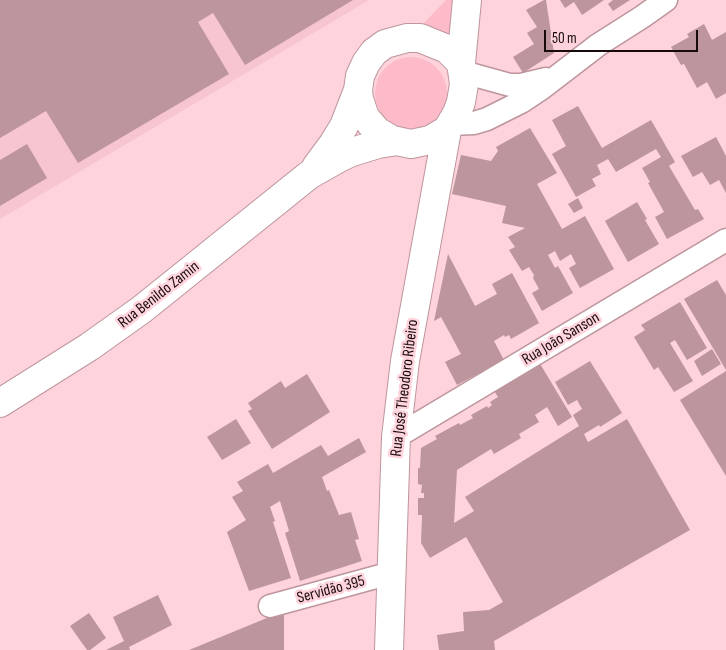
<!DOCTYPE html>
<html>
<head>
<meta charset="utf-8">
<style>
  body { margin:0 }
  #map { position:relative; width:726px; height:650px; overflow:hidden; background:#fed3dc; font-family:"Sofia Sans Condensed",sans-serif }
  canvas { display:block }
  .scale { position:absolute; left:544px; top:30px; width:154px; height:22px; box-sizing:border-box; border:2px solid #170a0d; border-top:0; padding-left:6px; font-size:15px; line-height:18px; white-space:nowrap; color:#170a0d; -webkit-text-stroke:4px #fed3dc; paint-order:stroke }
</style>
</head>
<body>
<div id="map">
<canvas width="726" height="650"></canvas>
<div class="scale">50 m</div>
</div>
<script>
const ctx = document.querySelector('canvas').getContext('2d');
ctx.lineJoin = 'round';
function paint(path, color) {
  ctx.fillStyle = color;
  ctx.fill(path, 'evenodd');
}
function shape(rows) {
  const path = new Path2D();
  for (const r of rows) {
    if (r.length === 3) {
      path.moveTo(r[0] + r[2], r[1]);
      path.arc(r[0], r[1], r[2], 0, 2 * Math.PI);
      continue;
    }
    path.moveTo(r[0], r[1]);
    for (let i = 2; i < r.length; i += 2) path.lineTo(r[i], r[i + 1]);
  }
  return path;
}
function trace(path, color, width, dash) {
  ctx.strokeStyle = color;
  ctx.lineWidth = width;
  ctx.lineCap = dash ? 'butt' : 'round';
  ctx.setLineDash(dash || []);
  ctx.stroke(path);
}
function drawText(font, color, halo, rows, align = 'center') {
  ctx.font = font + ' "Sofia Sans Condensed",sans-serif';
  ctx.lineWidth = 5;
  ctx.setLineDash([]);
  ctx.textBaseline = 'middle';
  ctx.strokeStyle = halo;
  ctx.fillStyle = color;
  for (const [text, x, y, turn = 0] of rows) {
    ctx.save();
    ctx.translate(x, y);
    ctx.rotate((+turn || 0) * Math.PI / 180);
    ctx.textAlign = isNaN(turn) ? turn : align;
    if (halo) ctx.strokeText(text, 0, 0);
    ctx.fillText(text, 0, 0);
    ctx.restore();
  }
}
const built = shape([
  [0,0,369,0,0,219]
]);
const green = shape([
  [446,0,462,0,453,40,425,27,424,23],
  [411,93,36]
]);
const building = shape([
  [0,0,353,0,245,65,213,13,198,22,229,74,78,163,46,111,0,138],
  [544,0,546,0,554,53,523,73,513,57,534,44,527,33,537,27,526,10],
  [560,0,604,0,582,15,574,2,565,8],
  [613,0,630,0,613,11,608,4],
  [704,24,712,40,726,32,726,93,716,99,707,82,697,88,684,64,681,65,671,47,689,37,687,34],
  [578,106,602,148,651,120,675,162,669,166,695,210,698,209,704,219,667,239,655,217,664,212,648,183,650,182,642,168,661,157,656,149,616,172,608,159,597,165,601,174,592,179,596,186,576,197,552,154,566,146,552,120],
  [530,128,557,173,537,184,562,229,585,216,614,269,580,288,569,268,576,264,571,254,560,261,555,251,548,255,555,268,558,266,573,293,542,311,532,293,539,289,533,278,534,275,529,267,522,271,509,250,515,247,508,237,525,228,502,223,506,206,452,194,461,155,491,161,498,151,496,147],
  [716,137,726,156,726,193,719,180,710,185,702,172,693,177,681,156],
  [27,144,47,178,0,206,0,160],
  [578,198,583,208,574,213,568,204],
  [637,202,647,219,645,220,659,244,628,262,605,221],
  [448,254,475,306,497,294,492,284,512,273,539,323,511,339,509,335,505,337,504,335,494,341,504,360,457,385,445,362,461,354,441,317,434,321],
  [717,280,726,295,726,370,684,299],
  [680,302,707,348,687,360,675,340,670,343,693,381,674,392,658,367,654,370,634,337,645,330,641,325],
  [712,349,721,364,702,376,694,361],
  [590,361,622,413,600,427,599,425,584,434,588,442,627,419,690,530,494,641,495,650,439,650,437,635,464,631,463,612,489,610,503,602,466,537,430,558,421,543,422,515,418,515,418,498,424,498,424,493,421,493,422,485,418,484,418,468,420,468,421,448,437,439,435,436,459,423,460,425,473,418,471,415,487,406,488,408,492,405,490,402,498,397,493,389,539,362,572,417,558,426,547,407,535,415,539,422,519,434,521,438,494,454,491,449,457,470,454,523,474,511,465,497,579,426,573,415,582,409,577,400,568,405,555,382],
  [726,371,726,476,680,400],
  [307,374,330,412,272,449,248,411,252,409,248,403,281,381,285,388],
  [236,419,251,443,222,460,207,437],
  [359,438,366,452,322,477,327,491,329,490,339,515,351,512,359,539,355,540,362,561,300,581,285,533,289,531,280,501,270,507,275,521,273,522,291,578,249,591,227,532,246,520,232,497,243,491,237,482,268,464,273,473,321,445,328,456],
  [158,595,172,625,129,647,130,650,106,650,124,641,113,617],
  [284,611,284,650,189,650],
  [89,613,106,638,90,650,87,650,70,626]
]);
const street = shape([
  [463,72,510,85,521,85,546,79],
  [451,124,474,123,487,119,521,102,542,88,598,45,642,17,666,0],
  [396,437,726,240],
  [270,606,391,573]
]);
const secondary = shape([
  [407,38,420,38,447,49,461,63,464,84,461,102,457,113,447,130,430,140,411,144,392,140,377,131,365,117,359,99,358,90,360,76,366,63,374,52,385,44,407,38],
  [461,63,467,0],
  [316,167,333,144,344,126,358,90],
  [0,403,89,347,141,310,309,175,339,158,352,152,378,144,398,141],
  [389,650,396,437,405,361,447,130]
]);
const streetNames = [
  ["Rua Benildo Zamin",159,295,-38],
  ["Rua João Sanson",561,339,-31],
  ["Rua José Theodoro Ribeiro",405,388,-83],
  ["Servidão 395",331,590,-15]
];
paint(built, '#f7c5cf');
paint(green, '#fdbbca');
paint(building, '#bd959d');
trace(street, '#bd959d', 25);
trace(secondary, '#bd959d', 30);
trace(street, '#fff', 22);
trace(secondary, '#fff', 28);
drawText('16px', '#170a0d', '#fed3dc', streetNames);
</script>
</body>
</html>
